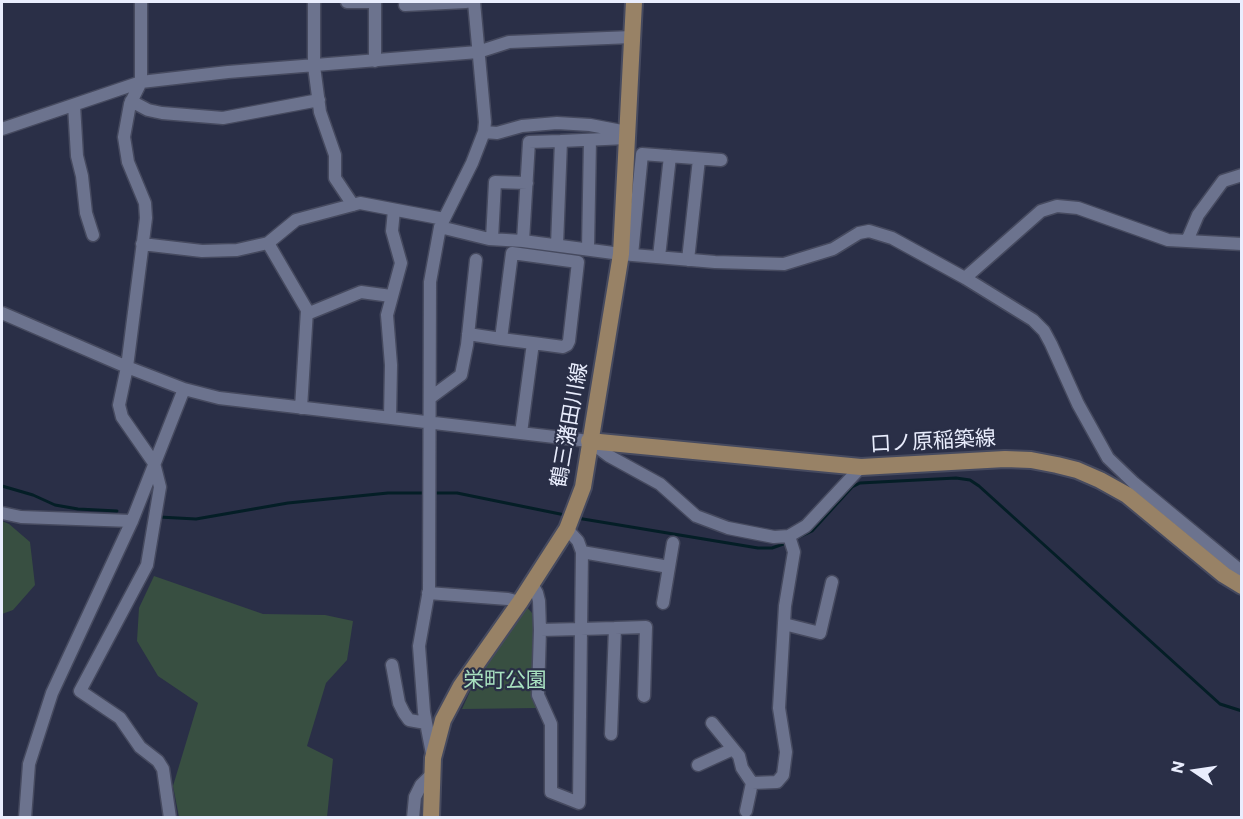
<!DOCTYPE html>
<html>
<head>
<meta charset="utf-8">
<style>
  body { margin:0 }
  #map { position:relative; width:1243px; height:819px; overflow:hidden; background:#2a2f47; font-family:Commissioner,sans-serif }
  canvas { display:block }
  .frame { position:absolute; inset:0; border:3px solid #e9edfd; pointer-events:none }
  .north { position:absolute; left:1165px; top:741px; width:60px; height:60px; -webkit-text-stroke:4px #2a2f47; paint-order:stroke; rotate:283deg; font-size:16px; font-weight:700; line-height:24px; text-align:center; color:#e9edfd }
  .north::after { content:''; display:block; margin:auto; width:21px; height:27px; background:#e9edfd; clip-path:polygon(50% 0,100% 100%,50% 72%,0 100%) }
</style>
</head>
<body>
<div id="map">
<canvas width="1243" height="819"></canvas>
<div class="frame"></div>
<div class="north">N</div>
</div>
<script>
const ctx = document.querySelector('canvas').getContext('2d');
ctx.lineJoin = 'round';
function paint(path, color) {
  ctx.fillStyle = color;
  ctx.fill(path, 'evenodd');
}
function shape(rows) {
  const path = new Path2D();
  for (const r of rows) {
    path.moveTo(r[0], r[1]);
    for (let i = 2; i < r.length; i += 2) path.lineTo(r[i], r[i + 1]);
  }
  return path;
}
function trace(path, color, width, dash) {
  ctx.strokeStyle = color;
  ctx.lineWidth = width;
  ctx.lineCap = dash ? 'butt' : 'round';
  ctx.setLineDash(dash || []);
  ctx.stroke(path);
}
function drawText(font, color, halo, rows, align = 'center') {
  ctx.font = font + ' Commissioner,"Noto Sans JP",sans-serif';
  ctx.lineWidth = 4.5;
  ctx.setLineDash([]);
  ctx.textBaseline = 'middle';
  ctx.strokeStyle = halo;
  ctx.fillStyle = color;
  for (const [text, x, y, turn = 0] of rows) {
    ctx.save();
    ctx.translate(x, y);
    ctx.rotate((+turn || 0) * Math.PI / 180);
    ctx.textAlign = isNaN(turn) ? turn : align;
    if (halo) ctx.strokeText(text, 0, 0);
    ctx.fillText(text, 0, 0);
    ctx.restore();
  }
}
const green = shape([
  [2,521,9,524,30,542,35,585,13,610,2,614],
  [154,576,263,614,325,615,353,621,347,660,326,683,307,746,333,759,327,817,179,817,173,786,198,703,158,676,137,641,139,608],
  [524,604,532,613,534,621,532,697,537,708,462,709,478,674]
]);
const stream = shape([
  [2,486,33,495,55,505,78,509,117,511],
  [433,493,457,493,565,515],
  [159,517,196,519,288,503,388,493,426,493],
  [577,518,758,548,772,548,789,542],
  [795,539,812,531,852,487,860,483,956,478,970,480,979,486,1220,704,1242,711]
]);
const minor = shape([
  [141,2,141,82,130,104,124,137,128,162,145,203,146,218,127,367,119,405,122,417,154,463,160,487,147,565,80,691,120,718,140,747,158,761,163,769,170,818],
  [314,2,314,66,320,112,335,155,335,178,353,205],
  [347,2,375,2,375,61],
  [405,5,466,2],
  [131,101,148,110,162,113,223,118,319,100],
  [74,105,77,156,82,176,86,213,93,235],
  [2,129,141,82,228,72,478,52,509,42,632,37],
  [484,132,497,133,522,126,557,123,590,125,627,132],
  [561,141,627,138],
  [440,227,489,239,523,241,621,254,715,262,784,264,833,249,859,233,869,231,892,238,965,278,1033,320,1044,331,1051,344,1078,404,1108,458,1134,483,1242,572],
  [492,239,495,182,527,183],
  [523,241,529,142,561,141,557,245],
  [1187,241,1198,215,1223,181,1242,175],
  [142,244,202,251,237,250,268,243],
  [588,249,590,140],
  [632,255,642,154,721,160],
  [659,257,670,156],
  [688,260,699,159],
  [965,278,1041,211,1057,206,1078,208,1168,240,1242,244],
  [2,313,127,367,184,389,219,398,589,441,609,456,660,484,696,516,728,528,774,537,789,536],
  [307,314,361,292,391,296],
  [468,334,501,339],
  [430,398,461,375,467,345,476,260],
  [301,408,307,310,268,243,296,220,360,203,444,219],
  [390,418,391,365,387,315,401,263,392,231,394,210],
  [521,433,533,343,563,347,567,345,569,341,578,262,512,253,501,339,533,343],
  [2,513,21,517,132,521],
  [567,529,578,541,582,552,581,629,579,803,551,792,551,724,538,695,540,630,581,629,615,628,611,734],
  [582,552,669,567,663,603],
  [669,567,673,543],
  [532,584,537,593,539,601,540,630],
  [428,593,508,599,520,602],
  [784,624,820,633,832,582],
  [615,628,646,627,644,696],
  [392,665,399,703,404,713,409,720,426,723],
  [712,723,739,756,742,768,752,783,777,782,783,775,786,752,779,708,785,606,794,552,789,536,806,526,861,467],
  [432,754,424,712,419,646,429,590,430,282,440,227,472,163,484,132,485,122,474,2],
  [698,765,733,749],
  [746,811,752,783],
  [25,818,29,764,52,693,132,521,184,389],
  [413,818,415,797,421,785,432,774]
]);
const major = shape([
  [589,441,861,467,1005,459,1031,460,1057,465,1077,470,1100,480,1127,495,1224,575,1242,586],
  [431,818,433,758,443,720,461,686,520,602,567,529,583,487,621,254,634,2]
]);
const streetNames = [
  ["鶴三潴田川線",569,425,-80],
  ["口ノ原稲築線",933,441,-3]
];
const parkNames = [
  ["栄町公園",505,680]
];
paint(green, '#384f41');
trace(stream, '#041e26', 3);
trace(minor, '#464a5f', 15);
trace(major, '#464a5f', 20);
trace(minor, '#6c738e', 12);
trace(major, '#988266', 16);
drawText('21px', '#e9edfd', '#2a2f47', streetNames);
drawText('21px', '#a8e1c0', '#2a2f47', parkNames);
</script>
</body>
</html>
